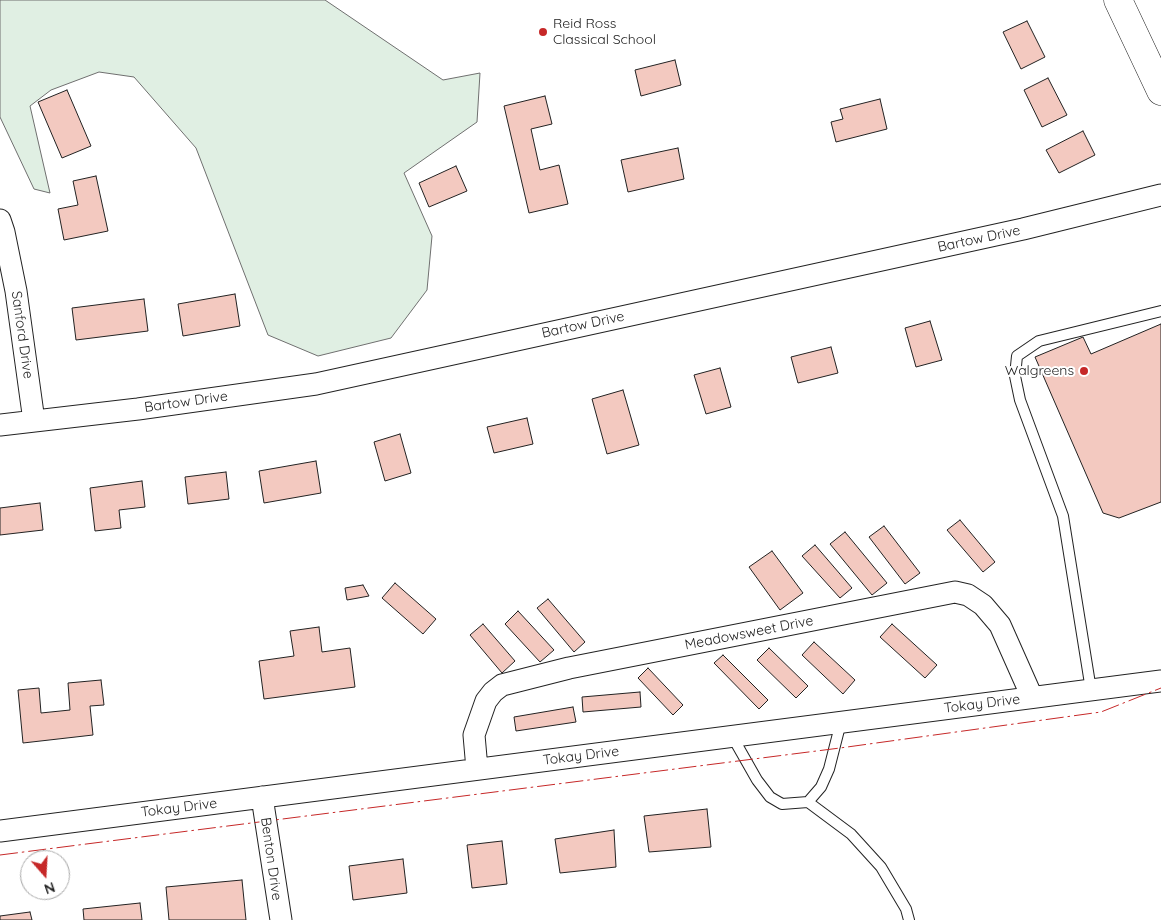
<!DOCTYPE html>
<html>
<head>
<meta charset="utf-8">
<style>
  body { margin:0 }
  #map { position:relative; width:1161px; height:920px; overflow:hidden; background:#fff; font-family:Quicksand,sans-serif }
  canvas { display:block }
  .north { position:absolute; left:20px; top:850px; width:50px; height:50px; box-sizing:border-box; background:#fff; border:1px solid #a7a7a7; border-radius:50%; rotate:161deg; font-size:14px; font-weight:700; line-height:20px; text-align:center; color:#222 }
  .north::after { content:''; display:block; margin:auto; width:18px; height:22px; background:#c62828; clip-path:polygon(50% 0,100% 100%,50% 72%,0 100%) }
</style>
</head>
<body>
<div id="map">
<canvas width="1161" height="920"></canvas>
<div class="north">N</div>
</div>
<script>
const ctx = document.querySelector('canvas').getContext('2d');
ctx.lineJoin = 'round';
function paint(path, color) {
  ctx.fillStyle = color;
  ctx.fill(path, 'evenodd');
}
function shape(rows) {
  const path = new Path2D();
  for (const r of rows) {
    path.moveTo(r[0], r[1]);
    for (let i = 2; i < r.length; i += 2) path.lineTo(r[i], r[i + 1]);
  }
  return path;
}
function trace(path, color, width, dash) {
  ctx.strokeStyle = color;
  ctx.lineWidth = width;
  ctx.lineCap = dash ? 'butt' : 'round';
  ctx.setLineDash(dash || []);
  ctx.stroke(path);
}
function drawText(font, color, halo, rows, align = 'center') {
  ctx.font = font + ' Quicksand,sans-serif';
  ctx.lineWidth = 4;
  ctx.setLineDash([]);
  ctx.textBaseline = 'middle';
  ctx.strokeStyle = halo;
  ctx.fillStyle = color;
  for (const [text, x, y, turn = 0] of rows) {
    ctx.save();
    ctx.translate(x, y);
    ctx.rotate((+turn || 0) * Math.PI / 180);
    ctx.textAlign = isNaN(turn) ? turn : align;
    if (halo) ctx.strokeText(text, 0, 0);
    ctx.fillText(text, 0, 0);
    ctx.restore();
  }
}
const green = shape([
  [0,0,325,0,443,80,480,73,477,122,404,173,432,236,427,290,391,338,318,356,268,335,196,148,134,77,99,72,51,90,30,106,50,193,34,189,0,117,0,0]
]);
const building = shape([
  [1027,21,1045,57,1021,69,1003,32,1027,21],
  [675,60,681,85,641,96,635,70,675,60],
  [1048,78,1067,115,1042,127,1024,90,1048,78],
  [67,90,91,146,62,158,38,102,67,90],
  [545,96,552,124,531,129,540,170,559,165,568,204,529,213,504,106,545,96],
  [880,99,887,129,836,142,831,122,843,119,840,109,880,99],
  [1083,131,1095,155,1059,173,1046,150,1083,131],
  [678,148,684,179,628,192,621,160,678,148],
  [456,166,467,191,429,207,419,183,456,166],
  [96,176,108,231,64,240,58,209,78,205,73,181,96,176],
  [235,294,240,326,183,336,178,304,235,294],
  [144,299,148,331,76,340,72,308,144,299],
  [930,321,942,360,916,367,905,328,930,321],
  [1161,324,1161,502,1119,518,1103,513,1035,357,1083,337,1091,354,1161,324],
  [831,347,838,373,798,383,791,357,831,347],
  [720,368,731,407,706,414,694,375,720,368],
  [623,390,639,445,607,454,592,399,623,390],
  [527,418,533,444,494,453,487,427,527,418],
  [400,434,411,473,385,481,374,442,400,434],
  [316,461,321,493,264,503,259,471,316,461],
  [226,472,229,499,188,504,185,477,226,472],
  [142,481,145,507,119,510,121,528,95,531,90,488,142,481],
  [40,503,43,530,0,535,0,508,40,503],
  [960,520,995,562,983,572,947,530,960,520],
  [884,526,920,573,905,584,869,537,884,526],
  [845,532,887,583,872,595,830,544,845,532],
  [815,545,852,588,840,598,802,556,815,545],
  [772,551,803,593,780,610,749,567,772,551],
  [395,583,436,619,423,634,382,598,395,583],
  [363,585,369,596,347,600,345,588,363,585],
  [548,599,585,642,574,652,537,608,548,599],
  [518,611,554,650,540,662,505,624,518,611],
  [483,624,515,661,502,673,470,635,483,624],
  [892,624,937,665,925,678,880,637,892,624],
  [319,627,322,652,350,648,355,687,264,699,259,661,294,656,290,631,319,627],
  [814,642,855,680,843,694,802,655,814,642],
  [769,648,808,686,796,698,757,660,769,648],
  [723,655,768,700,759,709,714,663,723,655],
  [648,668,683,705,673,715,638,678,648,668],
  [101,680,104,705,90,706,93,735,23,743,18,690,39,688,41,713,70,710,68,683,101,680],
  [640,692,641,707,583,712,582,697,640,692],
  [573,707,576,722,516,731,514,717,573,707],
  [707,809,711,847,649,852,644,816,707,809],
  [614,830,616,867,560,873,555,839,614,830],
  [502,841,507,884,472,888,467,845,502,841],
  [403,859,407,893,353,900,349,866,403,859],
  [242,880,246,920,169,920,166,887,242,880],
  [140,903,142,920,84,920,83,909,140,903],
  [30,912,32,920,0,920,0,916,30,912]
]);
const lane = shape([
  [1091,690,1063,516,1020,400,1015,376,1017,356,1039,341,1161,311],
  [732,736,757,780,770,797,782,804,808,802,821,787,829,769,841,722],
  [808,802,851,834,881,867,906,909,909,920]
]);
const street = shape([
  [0,220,4,232,16,291,34,421],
  [0,425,138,409,316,384,1023,229,1161,195],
  [477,769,474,735,486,701,493,692,502,685,569,668,955,592,968,595,983,605,1000,625,1032,697],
  [262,797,281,920],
  [0,831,1161,681]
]);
const primary = shape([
  [1118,0,1161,91]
]);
const power = shape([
  [0,855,840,748,1101,712,1161,688]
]);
const markers = [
  [543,32,5,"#c62828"],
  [1084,371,5,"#c62828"]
];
const poiNames = [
  ["Reid Ross",553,24],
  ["Classical School",553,40],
  ["Walgreens",1074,371,"right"]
];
const streetNames = [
  ["Bartow Drive",979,239,-12],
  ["Bartow Drive",583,325,-12],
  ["Sanford Drive",22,335,82],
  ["Bartow Drive",186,402,-8],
  ["Meadowsweet Drive",749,633,-11],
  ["Tokay Drive",982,704,-7],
  ["Tokay Drive",581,756,-7],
  ["Tokay Drive",179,808,-7],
  ["Benton Drive",271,859,82]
];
paint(green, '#e0efe3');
trace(green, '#6f6f6f', 1);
paint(building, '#f3c9c0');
trace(building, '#222', 1);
trace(lane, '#222', 12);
trace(street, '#222', 23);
trace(primary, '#222', 29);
trace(lane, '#fff', 10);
trace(street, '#fff', 21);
trace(primary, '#fff', 28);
trace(power, '#c62828', 1, [18, 4, 2.5, 4]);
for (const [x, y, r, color] of markers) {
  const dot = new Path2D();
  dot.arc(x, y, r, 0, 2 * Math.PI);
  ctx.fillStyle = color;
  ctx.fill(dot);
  trace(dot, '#fff', 2);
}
drawText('14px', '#222', '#fff', poiNames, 'left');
drawText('14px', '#222', '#fff', streetNames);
</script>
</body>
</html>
